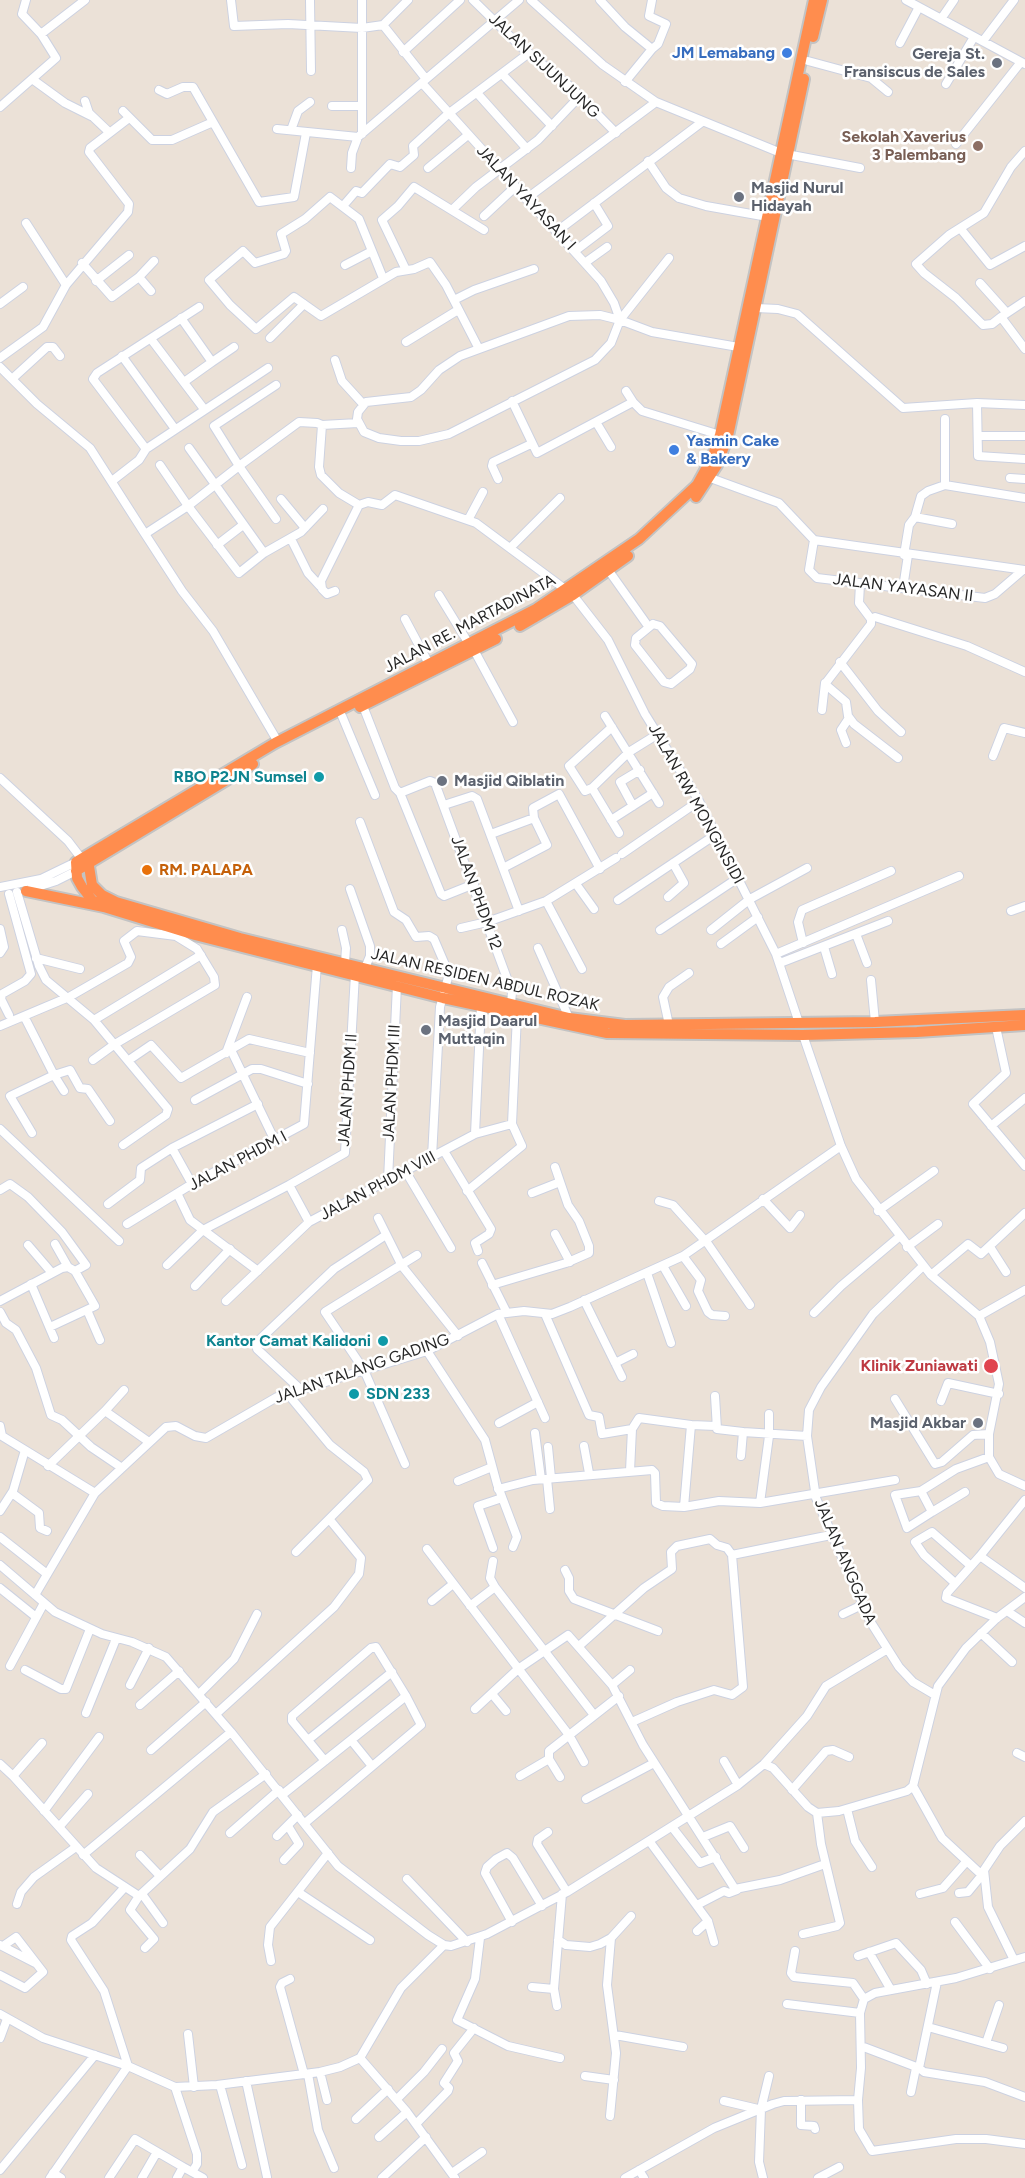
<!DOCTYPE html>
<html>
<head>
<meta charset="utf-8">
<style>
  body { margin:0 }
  canvas { display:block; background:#ebe1d7 }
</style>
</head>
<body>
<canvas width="1025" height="2178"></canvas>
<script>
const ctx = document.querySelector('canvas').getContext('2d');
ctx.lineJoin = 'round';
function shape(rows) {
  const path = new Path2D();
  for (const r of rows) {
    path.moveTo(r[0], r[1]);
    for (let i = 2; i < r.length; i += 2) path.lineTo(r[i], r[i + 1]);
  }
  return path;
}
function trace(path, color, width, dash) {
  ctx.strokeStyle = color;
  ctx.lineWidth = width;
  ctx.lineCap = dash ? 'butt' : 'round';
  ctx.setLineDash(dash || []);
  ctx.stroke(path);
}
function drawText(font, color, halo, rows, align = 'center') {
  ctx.font = font + ' Figtree,sans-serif';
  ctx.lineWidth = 5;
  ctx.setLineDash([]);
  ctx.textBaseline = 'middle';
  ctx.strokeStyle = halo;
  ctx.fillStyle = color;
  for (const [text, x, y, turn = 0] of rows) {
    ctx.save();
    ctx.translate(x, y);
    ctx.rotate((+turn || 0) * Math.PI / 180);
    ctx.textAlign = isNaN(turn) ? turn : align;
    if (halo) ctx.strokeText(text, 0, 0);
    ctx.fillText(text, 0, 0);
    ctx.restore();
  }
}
const minor = shape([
  [231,0,234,26,288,24,362,28,383,25],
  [310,0,311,71],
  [408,0,383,25,426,79],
  [473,0,520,46,572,88,616,133],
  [531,0,603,65,656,102,781,153,860,168],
  [600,0,625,27,652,49,625,82],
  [652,0,649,16,666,24,658,44,652,49],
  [906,0,1025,64],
  [941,19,954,0],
  [41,34,85,0],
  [983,41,1014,0],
  [900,43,919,7],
  [403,52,460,0],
  [808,61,871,78,888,92],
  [502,74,552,126],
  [32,79,65,103,91,116],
  [422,83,601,281,614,303,620,320,611,343,595,360,449,434,419,441,401,441,379,438,364,432,357,419,358,412,366,402,411,397,421,390,439,370,460,356,569,316,600,315,620,320,652,332,744,348],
  [946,84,974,37],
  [159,90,167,94,183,87,193,87,259,202,294,197,306,133],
  [477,93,527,149],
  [85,101,89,113,109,132],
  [332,106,360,106],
  [0,107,56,58,41,34,22,14,26,0],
  [123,111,152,140,172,140,213,122],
  [277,129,358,137],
  [291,130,298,111,310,102],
  [362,134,362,0],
  [956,144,1021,62],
  [648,161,666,188,679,198,706,206,768,217],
  [351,168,352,153,358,137,519,0],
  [428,168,468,135],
  [526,199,656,102],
  [343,206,356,191,362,193,390,164,400,167,414,155,413,146,448,114,529,53],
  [452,210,476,187,538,140,580,96],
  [484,216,515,187],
  [26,223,66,285],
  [960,228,990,265,1025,246],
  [556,232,702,122],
  [575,251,608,226,594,203],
  [586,262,607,247],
  [82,263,112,297,139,277,154,261],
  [345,265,372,251],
  [406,270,382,220,398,206,414,187,484,230],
  [139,277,151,291],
  [383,278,359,219,330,197,305,219,281,234,286,251,284,254,255,263,243,251,209,280,230,305,256,329,294,297,321,316,396,272,414,269,430,262,446,285,479,349],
  [96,281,129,255],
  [980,283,1006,312],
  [454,300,474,290,534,269],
  [1025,301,1001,317,1025,349],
  [0,304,23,287],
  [756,308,778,309,797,314,903,408,977,403,1025,405],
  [1001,317,992,324,983,325,956,298,924,273,916,264,949,235,984,213,1011,167,1025,151],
  [181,318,212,362,234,347],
  [620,320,669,258],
  [270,338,304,304],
  [151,339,204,409],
  [406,342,458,310],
  [122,356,175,429],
  [0,358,43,327,66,285,128,212,129,204,89,152,90,148,129,118],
  [335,360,342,381,363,404],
  [0,367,37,404,90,448,145,534],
  [12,379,47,347,53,347,60,356],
  [184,382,212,362],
  [276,385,214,426,239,466,299,422,317,423,322,425,319,467,321,475,339,493,359,505],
  [512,401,537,453,633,402,626,391],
  [633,402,642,411,720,435],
  [977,403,978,456,1025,459],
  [945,419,945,485,1025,498],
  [596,422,611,447],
  [322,425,358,423],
  [978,436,1025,436],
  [189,448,264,553],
  [146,449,93,379,97,373,199,307],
  [160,465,188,506,145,534,182,591,213,631,278,742],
  [705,476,779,503,814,540,1025,570],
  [1010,478,1025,479],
  [498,479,492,466,493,462,531,444],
  [112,481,139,460,146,449,268,368],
  [281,499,305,528],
  [915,517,952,524],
  [276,519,239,466,188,506,239,573,264,553,301,532,323,509],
  [468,520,483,492],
  [291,539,308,573,320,586],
  [814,540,809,570,817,578,985,598,995,594,1023,570],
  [217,545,243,525],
  [510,548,560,498],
  [904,555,909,525,915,517,921,496,928,491,945,485],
  [609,571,648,626],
  [860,584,859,603,871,619,871,624,825,684,846,702,848,716,854,724,898,758],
  [903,588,908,555],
  [335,591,327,594,322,589,321,581,359,505,368,502,382,505,395,495,476,523,573,595,608,640,645,714,699,801,776,954,799,1023],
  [439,595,469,644],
  [405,619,429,664],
  [871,619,875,617,967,646,1025,672],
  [653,624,660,626,692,664,690,669,671,684,664,682,635,645,636,638,653,624],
  [474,650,513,722],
  [840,662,878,711,901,732],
  [363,706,395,788,400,793,441,894,444,896,474,884],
  [822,710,825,683],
  [342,716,375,795],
  [605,716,659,803],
  [612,727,569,766,585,791,592,788,629,752,658,734],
  [846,743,841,730,849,718],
  [993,756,1004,728,1025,733],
  [0,778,68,841,81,858],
  [592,788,619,833],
  [400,793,430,781,435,783,512,992,511,1004],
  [444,805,472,796,477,799,519,911],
  [633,806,620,782,640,770],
  [611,820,653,793],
  [360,822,394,912,406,920,416,937,429,936,434,939,449,974,440,1007,432,1157],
  [491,834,534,818,533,808,559,794,600,869],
  [622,854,699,801],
  [503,868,547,845,534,818],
  [576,884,594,909],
  [0,887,41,879,76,862],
  [350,889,370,946,370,956,365,968],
  [28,890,56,881,76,871],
  [17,892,39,966,46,980,94,1020,168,1109,166,1115,123,1145],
  [668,897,684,883,673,863],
  [618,900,715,835],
  [546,901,582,969],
  [1011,911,1025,906],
  [461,928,487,922,546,901,616,858],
  [0,929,4,947,0,953],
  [342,930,346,948,345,963],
  [660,930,738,878],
  [711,930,750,899,807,868],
  [856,934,867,963],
  [803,943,798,922,802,910,891,871],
  [721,944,758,917],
  [824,947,832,974],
  [538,948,569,1018],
  [776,954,959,876],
  [36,958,80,969],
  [780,963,888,921],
  [871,980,875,1022],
  [9,1015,1,999,2,994,25,981,31,974,9,894],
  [24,1016,54,1075,10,1096,32,1133],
  [94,1020,201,955],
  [669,1025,663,997,669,987,689,973],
  [0,1026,69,997,128,963,131,957,124,941,137,931,176,936,197,949,214,977,215,985,115,1044,93,1060],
  [996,1027,1006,1073,973,1104,1025,1166],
  [803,1035,841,1146,856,1179,931,1275,979,1316,990,1342,999,1384,989,1434,989,1457,999,1474,1025,1486],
  [231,1050,275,1141],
  [226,1053,247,997],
  [129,1060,151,1045,181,1078,249,1039,310,1053],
  [64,1091,54,1075,70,1070,80,1088,88,1089,110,1121],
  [195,1100,252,1069,261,1069,308,1084],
  [991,1126,1025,1098],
  [0,1129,119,1241],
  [475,1134,481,1006],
  [444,1151,491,1229,489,1234,475,1243,478,1251],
  [406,1172,451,1248],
  [388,1180,397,985],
  [192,1184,172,1148,258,1104],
  [289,1185,309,1222],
  [0,1190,10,1184,28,1197,62,1232,86,1265,75,1271,68,1267,62,1268,0,1301],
  [467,1191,522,1146,512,1124,517,1015],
  [177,1193,190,1220,258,1271],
  [532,1193,560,1182],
  [763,1199,790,1228,800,1215],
  [659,1201,673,1205,708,1244,750,1305],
  [108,1204,140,1180,141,1168,172,1148],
  [878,1211,934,1171],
  [378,1218,402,1266,458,1336],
  [127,1224,192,1184,304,1124,317,965],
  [555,1234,570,1262],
  [55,1244,68,1267],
  [28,1245,52,1273],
  [907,1247,938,1224],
  [990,1247,1006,1272],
  [683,1256,701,1280,698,1291,708,1312,712,1315,725,1316],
  [482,1263,506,1311],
  [167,1265,203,1230,289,1185,345,1153,355,974],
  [663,1266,686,1306],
  [923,1266,873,1314,821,1387,809,1410,807,1436,816,1498,870,1621,899,1667,913,1682,935,1695],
  [647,1273,671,1343],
  [931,1275,968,1244,981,1254,1025,1213],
  [31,1284,54,1338],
  [492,1285,566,1263,589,1253,589,1246,579,1221,568,1205,555,1167],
  [195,1286,230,1249],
  [584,1300,622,1377],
  [226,1301,309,1222,475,1134,512,1124],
  [87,1310,100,1340],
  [0,1312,6,1323,16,1330,36,1368,51,1415,62,1420,91,1447,122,1468],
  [814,1313,841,1286,899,1237],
  [498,1314,545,1418],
  [545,1314,589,1415,599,1417,602,1434,632,1429,630,1471],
  [979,1316,1025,1290],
  [50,1327,95,1306,75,1271],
  [427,1351,485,1440,497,1484,517,1537,513,1547],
  [615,1363,633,1354],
  [299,1388,257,1349,257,1342,334,1269,386,1235],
  [124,1390,105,1411,149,1442],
  [287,1393,330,1445,364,1472,368,1480,296,1552],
  [715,1396,717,1429,743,1432],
  [895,1399,935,1464,942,1462,973,1435,989,1434],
  [941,1401,948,1383,999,1394],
  [499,1423,538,1402],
  [0,1426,2,1436,95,1493],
  [632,1429,639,1418,691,1425],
  [535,1433,541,1479],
  [584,1446,589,1473],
  [548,1447,551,1478],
  [741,1456,743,1432,807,1436],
  [405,1464,364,1370,325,1312,417,1255],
  [48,1466,105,1411],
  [547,1479,550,1509],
  [458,1481,492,1467],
  [498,1489,533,1480,652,1470,655,1473,656,1503,663,1506,684,1507,719,1501,760,1503,895,1480],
  [921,1491,932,1512,965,1492],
  [12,1493,39,1513,40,1528,47,1531],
  [1025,1500,980,1556,1025,1588],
  [760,1503,769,1436,769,1414],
  [684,1507,691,1425,716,1426],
  [0,1511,13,1491,25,1450],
  [932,1512,907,1528,895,1495,921,1491,956,1469,989,1457],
  [0,1537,47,1574],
  [493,1548,478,1506,502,1498],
  [427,1549,569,1735,584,1762],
  [980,1556,947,1593,946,1598,997,1618],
  [493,1561,490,1578,495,1587],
  [0,1565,55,1612,102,1634,132,1642,166,1657,231,1732,338,1866,428,1935,444,1945,451,1946,487,1934,567,1892,738,1785,764,1764,773,1768,808,1807,817,1813,839,1811,907,1791,913,1786,938,1686,966,1648,997,1618,1025,1597],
  [565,1570,569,1578,569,1591,574,1599,658,1631],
  [955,1583,924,1555,915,1542,932,1532,971,1566],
  [0,1588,36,1617],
  [35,1595,95,1493,166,1427,176,1426,195,1436,206,1438,277,1397,427,1351,498,1314,524,1311,552,1314,570,1307,683,1256,841,1146],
  [432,1601,453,1584],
  [470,1606,495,1587,594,1715],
  [1007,1611,1025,1623],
  [843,1614,862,1605],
  [981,1633,1012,1662],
  [579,1646,644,1588,672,1569,671,1552,677,1546,710,1539,717,1545,727,1548,732,1555,831,1535],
  [10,1666,44,1603],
  [25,1670,61,1689,66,1689,90,1629],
  [130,1685,149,1648],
  [612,1685,630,1670],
  [199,1694,234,1659,257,1614],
  [492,1694,506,1711],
  [140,1705,179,1671],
  [475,1709,518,1669,568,1635,612,1685,643,1745,735,1889,780,1880,825,1864],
  [86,1713,116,1639],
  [216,1714,334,1607,359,1574,361,1558,330,1520],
  [632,1722,677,1702,714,1690,732,1695,743,1687,732,1555],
  [308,1740,392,1672],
  [351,1740,372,1766],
  [151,1750,206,1702],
  [1017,1753,1025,1757],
  [724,1761,738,1785],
  [0,1764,13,1776,96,1868,139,1896,190,1849,213,1812,266,1774],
  [764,1764,807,1716,826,1686,886,1650],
  [13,1776,42,1743],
  [520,1776,549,1759],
  [560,1777,549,1759,549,1751,619,1696],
  [913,1786,942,1838,984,1877],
  [792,1790,826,1751,833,1750,849,1757],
  [282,1795,406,1696],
  [586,1799,654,1763],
  [847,1809,855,1841,872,1867],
  [44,1811,99,1737],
  [305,1823,421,1725,406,1696,376,1647,371,1648,292,1716,292,1721,325,1761],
  [59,1827,88,1794],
  [672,1827,700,1863,716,1857],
  [548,1832,538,1839,537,1844,567,1892],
  [230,1833,279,1790],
  [277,1836,298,1815],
  [703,1837,730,1826,744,1848],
  [650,1842,708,1921,714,1942],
  [83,1855,231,1732],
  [140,1855,160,1876],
  [284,1860,299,1844,288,1826],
  [407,1879,467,1942],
  [298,1892,370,1940],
  [959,1893,968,1892,982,1875],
  [142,1894,163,1923],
  [920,1894,943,1888,966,1862],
  [139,1896,130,1910,154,1939,145,1948],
  [17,1904,21,1892,34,1877,76,1847],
  [697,1905,724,1891,729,1893,737,1890],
  [512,1922,485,1873,487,1867,496,1859,507,1853,513,1858,542,1906],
  [955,1922,990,1969],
  [697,1931,708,1921],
  [803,1934,837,1926,840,1923,821,1844,817,1813],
  [480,1938,475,1979,457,2020,508,2046,560,2058],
  [558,1940,566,1945,590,1947,600,1944,611,1938,631,1916],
  [0,1945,35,1963],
  [795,1951,791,1973,794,1977,853,1983,864,1999],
  [869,1952,891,1990],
  [858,1956,896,1943,921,1970,927,1984],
  [1025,1957,956,1978,875,1993,864,1999,860,2013,861,2068,858,2100,859,2129,872,2151,956,2139,986,2139,1025,2144],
  [1014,1960,988,1907,984,1870,1000,1846,1025,1821],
  [271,1961,268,1945,270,1927,328,1853],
  [0,1975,25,1988,43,1972,16,1937,3,1946],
  [290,1979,282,1983,280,1987,304,2074],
  [937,1982,919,2068,924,2072,985,2082,1025,2097],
  [532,1987,554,1989],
  [787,2004,860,2013],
  [557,2006,554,1989,562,1894],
  [0,2014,43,2038,128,2066,175,2087,217,2085,320,2072,340,2067,360,2058,401,1988,444,1945],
  [928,2027,1003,2048],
  [188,2034,194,2087],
  [615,2035,683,2047],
  [0,2038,7,2019],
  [986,2043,999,2005],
  [861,2046,919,2068],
  [360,2058,407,2112,455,2178],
  [320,2072,327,2100],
  [308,2074,318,2130,334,2168],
  [585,2076,614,2080],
  [246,2081,267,2177],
  [220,2085,242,2165],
  [175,2087,197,2154,197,2164,192,2172],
  [911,2092,916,2068],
  [397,2099,424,2072,442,2049],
  [801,2100,801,2125,814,2126,815,2129],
  [724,2101,758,2109],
  [610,2116,616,2053,607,1985,611,1938],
  [356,2119,388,2089],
  [416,2124,448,2091,449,2088,444,2083,458,2061,454,2053,474,2028],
  [379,2137,407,2112],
  [0,2170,95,2055],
  [639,2170,644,2178],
  [53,2173,61,2178],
  [452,2173,482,2152],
  [50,2178,128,2066,104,1991,71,1940,72,1936,92,1923,125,1887],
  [109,2178,135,2139,183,2167],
  [142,2178,157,2152],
  [177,2178,183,2167,203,2178],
  [382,2178,426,2137],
  [625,2178,714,2128,773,2104,784,2101,858,2100],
  [763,2178,759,2162,761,2109,769,2076],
  [818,2178,839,2167]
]);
const highway = shape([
  [813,37,822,0],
  [696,497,717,465,728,436,804,79],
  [520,626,573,595,628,556],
  [360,707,496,639],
  [88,860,92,885,102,895,116,902,240,938,569,1018,625,1025,875,1022,1025,1015],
  [76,871,253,764],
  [26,891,104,907,195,935,443,998,607,1033,803,1035,917,1032,1025,1025],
  [104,907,92,900,82,887,77,878,76,862,275,743,536,609,639,539,697,485,712,458,720,435,814,0]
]);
const markers = [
  [787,53,6,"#3f7fe0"],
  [997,63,6,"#6b7280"],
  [978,146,6,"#8d6e63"],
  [739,197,6,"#6b7280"],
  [674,450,6,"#3f7fe0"],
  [319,777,6,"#0f9aa8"],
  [442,781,6,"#6b7280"],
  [147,870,6,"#e8710a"],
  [426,1030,6,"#6b7280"],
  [383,1341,6,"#0f9aa8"],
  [991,1366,8,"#e0444e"],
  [354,1394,6,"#0f9aa8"],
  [978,1423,6,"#6b7280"]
];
const shopNames = [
  ["JM Lemabang",775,53],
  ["Yasmin Cake",686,441,"left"],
  ["& Bakery",686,459,"left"]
];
const worshipNames = [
  ["Gereja St.",985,54,"right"],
  ["Fransiscus de Sales",985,72,"right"],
  ["Masjid Nurul",751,188],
  ["Hidayah",751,206],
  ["Masjid Qiblatin",454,781],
  ["Masjid Daarul",438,1021],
  ["Muttaqin",438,1039],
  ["Masjid Akbar",966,1423,"right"]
];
const streetNames = [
  ["JALAN SIJUNJUNG",544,66,43],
  ["JALAN YAYASAN I",526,198,47],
  ["JALAN YAYASAN II",903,588,7],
  ["JALAN RE. MARTADINATA",470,624,-28],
  ["JALAN RW MONGINSIDI",696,804,61],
  ["JALAN PHDM 12",476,893,70],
  ["JALAN RESIDEN ABDUL ROZAK",485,980,13],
  ["JALAN PHDM III",392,1083,-87],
  ["JALAN PHDM II",348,1090,-86],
  ["JALAN PHDM I",238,1161,-28],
  ["JALAN PHDM VIII",378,1186,-28],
  ["JALAN TALANG GADING",362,1369,-19],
  ["JALAN ANGGADA",845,1562,67]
];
const educationNames = [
  ["Sekolah Xaverius",966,137],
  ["3 Palembang",966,155]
];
const cultureNames = [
  ["RBO P2JN Sumsel",307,777],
  ["Kantor Camat Kalidoni",371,1341],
  ["SDN 233",366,1394,"left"]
];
const foodNames = [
  ["RM. PALAPA",159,870]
];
const healthNames = [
  ["Klinik Zuniawati",978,1366]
];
trace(minor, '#cdd2e1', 10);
trace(highway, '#c3c3c3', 14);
trace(minor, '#fff', 8);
trace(highway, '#ff8d4e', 10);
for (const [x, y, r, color] of markers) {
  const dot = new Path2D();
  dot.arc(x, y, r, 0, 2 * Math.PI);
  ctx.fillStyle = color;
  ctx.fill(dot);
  trace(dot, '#fff', 2);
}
drawText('bold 16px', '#366cbe', '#fff', shopNames, 'right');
drawText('bold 16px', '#5b616d', '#fff', worshipNames, 'left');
drawText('16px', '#272727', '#fff', streetNames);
drawText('bold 16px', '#785e54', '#fff', educationNames, 'right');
drawText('bold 16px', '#0d838f', '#fff', cultureNames, 'right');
drawText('bold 16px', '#c56008', '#fff', foodNames, 'left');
drawText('bold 16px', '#be3a42', '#fff', healthNames, 'right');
</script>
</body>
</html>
